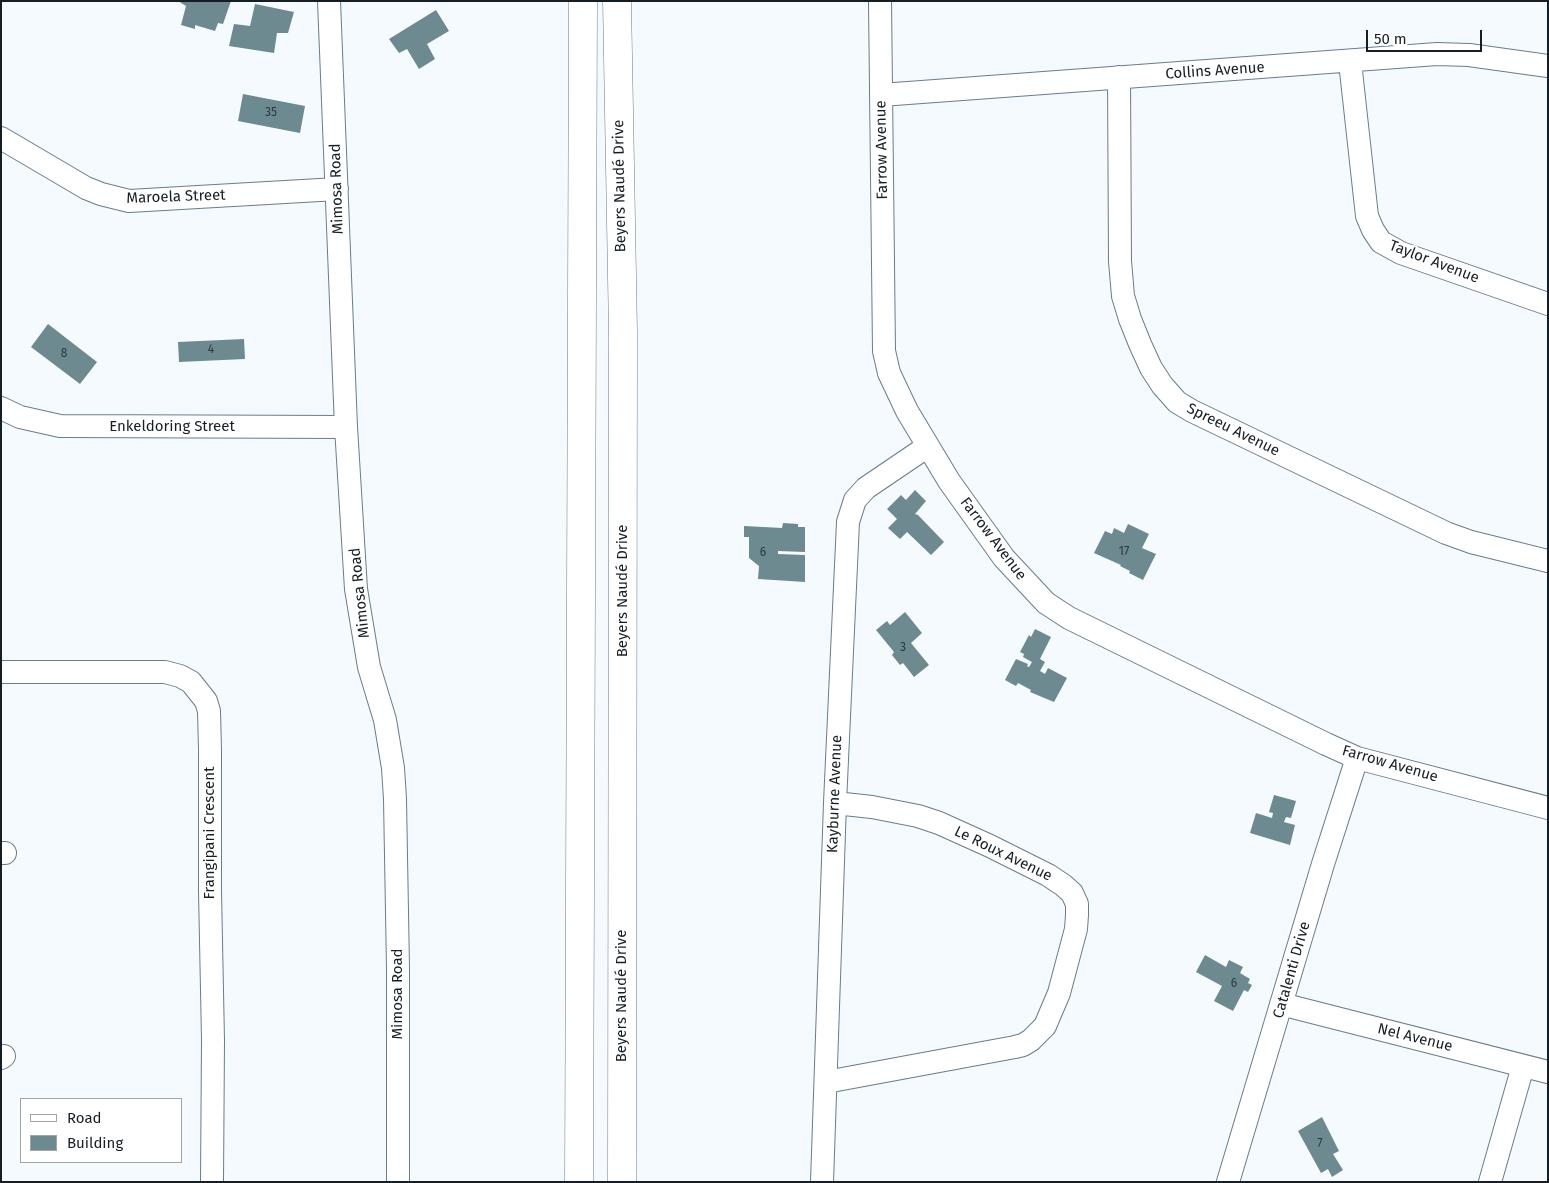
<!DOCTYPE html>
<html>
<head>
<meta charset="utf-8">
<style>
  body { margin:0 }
  #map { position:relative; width:1549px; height:1183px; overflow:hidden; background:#f5fafe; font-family:"Fira Sans",sans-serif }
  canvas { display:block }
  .frame { position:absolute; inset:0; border:2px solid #151e24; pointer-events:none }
  .legend { position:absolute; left:20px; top:1098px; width:162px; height:65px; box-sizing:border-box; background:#fff; border:1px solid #a1a5a7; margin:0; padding:6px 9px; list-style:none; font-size:15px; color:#151e24 }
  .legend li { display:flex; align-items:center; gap:10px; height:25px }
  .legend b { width:25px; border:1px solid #a1a5a7 }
  .scale { position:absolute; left:1366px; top:30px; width:116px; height:22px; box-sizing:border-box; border:2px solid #151e24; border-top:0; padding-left:6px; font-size:15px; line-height:18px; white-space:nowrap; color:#151e24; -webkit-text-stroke:4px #fff; paint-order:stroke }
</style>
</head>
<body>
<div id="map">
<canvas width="1549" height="1183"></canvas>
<div class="frame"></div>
<ul class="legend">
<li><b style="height:6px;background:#fff"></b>Road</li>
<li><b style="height:14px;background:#6c8a90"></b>Building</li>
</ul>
<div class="scale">50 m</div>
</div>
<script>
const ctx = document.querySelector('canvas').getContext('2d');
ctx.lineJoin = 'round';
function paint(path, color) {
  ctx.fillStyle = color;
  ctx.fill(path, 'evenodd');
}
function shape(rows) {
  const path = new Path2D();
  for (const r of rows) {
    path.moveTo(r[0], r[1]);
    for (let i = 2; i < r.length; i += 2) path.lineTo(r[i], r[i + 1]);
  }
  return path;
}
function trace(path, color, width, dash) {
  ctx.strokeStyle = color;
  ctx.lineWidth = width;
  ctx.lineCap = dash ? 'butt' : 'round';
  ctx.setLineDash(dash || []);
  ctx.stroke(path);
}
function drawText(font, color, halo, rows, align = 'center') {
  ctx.font = font + ' "Fira Sans",sans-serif';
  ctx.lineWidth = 4;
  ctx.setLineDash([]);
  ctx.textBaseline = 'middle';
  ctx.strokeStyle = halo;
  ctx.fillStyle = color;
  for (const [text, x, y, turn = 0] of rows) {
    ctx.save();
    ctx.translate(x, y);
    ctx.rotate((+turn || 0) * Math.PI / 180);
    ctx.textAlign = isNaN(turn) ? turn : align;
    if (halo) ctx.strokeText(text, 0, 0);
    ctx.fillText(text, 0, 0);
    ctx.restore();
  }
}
const building = shape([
  [178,1,231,1,223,24,218,23,215,31,195,25,195,29,181,25,186,6],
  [255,4,294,12,288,33,277,33,274,53,229,46,234,24,250,26],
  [436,10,449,31,427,44,435,59,419,69,407,49,399,53,389,39],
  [243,94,305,106,300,133,238,121],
  [48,324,97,362,80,384,31,347],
  [244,339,245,359,179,362,178,342],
  [915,490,926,501,915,514,918,515,944,542,931,555,907,532,900,539,888,528,897,519,887,509,901,495,906,500],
  [783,523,798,524,798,527,805,527,805,552,778,551,778,554,805,555,805,582,758,579,759,566,749,558,749,537,744,537,744,526,782,528],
  [1128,524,1149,534,1142,548,1156,554,1143,580,1129,573,1130,571,1120,566,1121,565,1094,553,1105,531,1112,534,1114,528,1124,533],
  [905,612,922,633,911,643,929,665,914,677,903,663,900,665,892,655,894,652,876,630,887,621,890,625],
  [1035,629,1051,637,1040,659,1045,662,1040,671,1045,674,1048,668,1067,678,1054,702,1030,692,1031,690,1018,683,1016,686,1005,680,1016,659,1028,664,1027,666,1029,667,1032,662,1023,657,1024,654,1020,652,1029,635,1031,637],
  [1274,795,1296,801,1291,818,1286,817,1284,822,1295,825,1290,845,1250,833,1256,813,1272,818,1273,813,1269,812],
  [1205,955,1226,967,1229,960,1243,967,1240,973,1250,979,1248,983,1252,985,1248,992,1244,990,1233,1011,1214,1001,1222,986,1196,972],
  [1322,1117,1339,1151,1333,1154,1343,1170,1332,1177,1328,1169,1321,1173,1298,1131]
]);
const minor = shape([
  [329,1,346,427,356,589,369,667,385,720,393,768,395,799,398,969,398,1182],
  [880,1,884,351,889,373,907,411,949,481,1004,558,1046,603,1069,618,1326,744,1357,758,1548,808],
  [1350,62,1367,216,1373,230,1381,242,1401,253,1548,304],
  [1119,77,1120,261,1123,296,1130,319,1140,344,1151,368,1162,385,1177,402,1192,411,1446,533,1471,542,1548,561],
  [881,95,1437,54,1469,55,1548,66],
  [1,138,86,188,101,194,129,201,337,189],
  [1,408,20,417,60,426,346,427],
  [1,672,165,672,180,676,191,682,206,701,209,711,210,750,210,891,213,1040,212,1182],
  [1,853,5,853],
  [1281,1004,1548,1072],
  [1,1058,4,1056],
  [826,1082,1015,1047,1023,1045,1031,1040,1045,1026,1059,993,1076,929,1077,915,1077,904,1072,893,1063,885,1048,875,990,846,939,823,918,816,872,807,835,803],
  [822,1182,835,803,848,522,855,500,866,488,928,446],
  [1228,1182,1323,864,1357,758],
  [1490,1182,1523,1066]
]);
const major = shape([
  [617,1,623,332,622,1182],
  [579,1182,583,1]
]);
const numberNames = [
  ["35",271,113],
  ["4",211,350],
  ["8",64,354],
  ["17",1124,552],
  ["6",763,553],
  ["3",903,648],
  ["6",1234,984],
  ["7",1320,1144]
];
const streetNames = [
  ["Collins Avenue",1215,71,-4],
  ["Farrow Avenue",882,150,-91],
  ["Beyers Naudé Drive",620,186,-91],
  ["Mimosa Road",337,189,-92],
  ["Maroela Street",176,197,-2],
  ["Taylor Avenue",1434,262,21],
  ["Enkeldoring Street",172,427],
  ["Spreeu Avenue",1233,430,26],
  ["Farrow Avenue",993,539,53],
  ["Beyers Naudé Drive",623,591,-90],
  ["Mimosa Road",360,593,-96],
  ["Farrow Avenue",1390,764,16],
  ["Kayburne Avenue",835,794,-88],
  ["Frangipani Crescent",210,833,-90],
  ["Le Roux Avenue",1003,854,26],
  ["Catalenti Drive",1292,970,-74],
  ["Mimosa Road",398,994,-90],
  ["Beyers Naudé Drive",622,996,-90],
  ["Nel Avenue",1415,1038,14]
];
paint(building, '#6c8a90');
trace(minor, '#677d8c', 24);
trace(major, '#677d8c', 29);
trace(minor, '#fff', 22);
trace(major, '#fff', 28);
drawText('12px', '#2b393f', null, numberNames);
drawText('15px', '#151e24', '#fff', streetNames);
</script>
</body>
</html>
